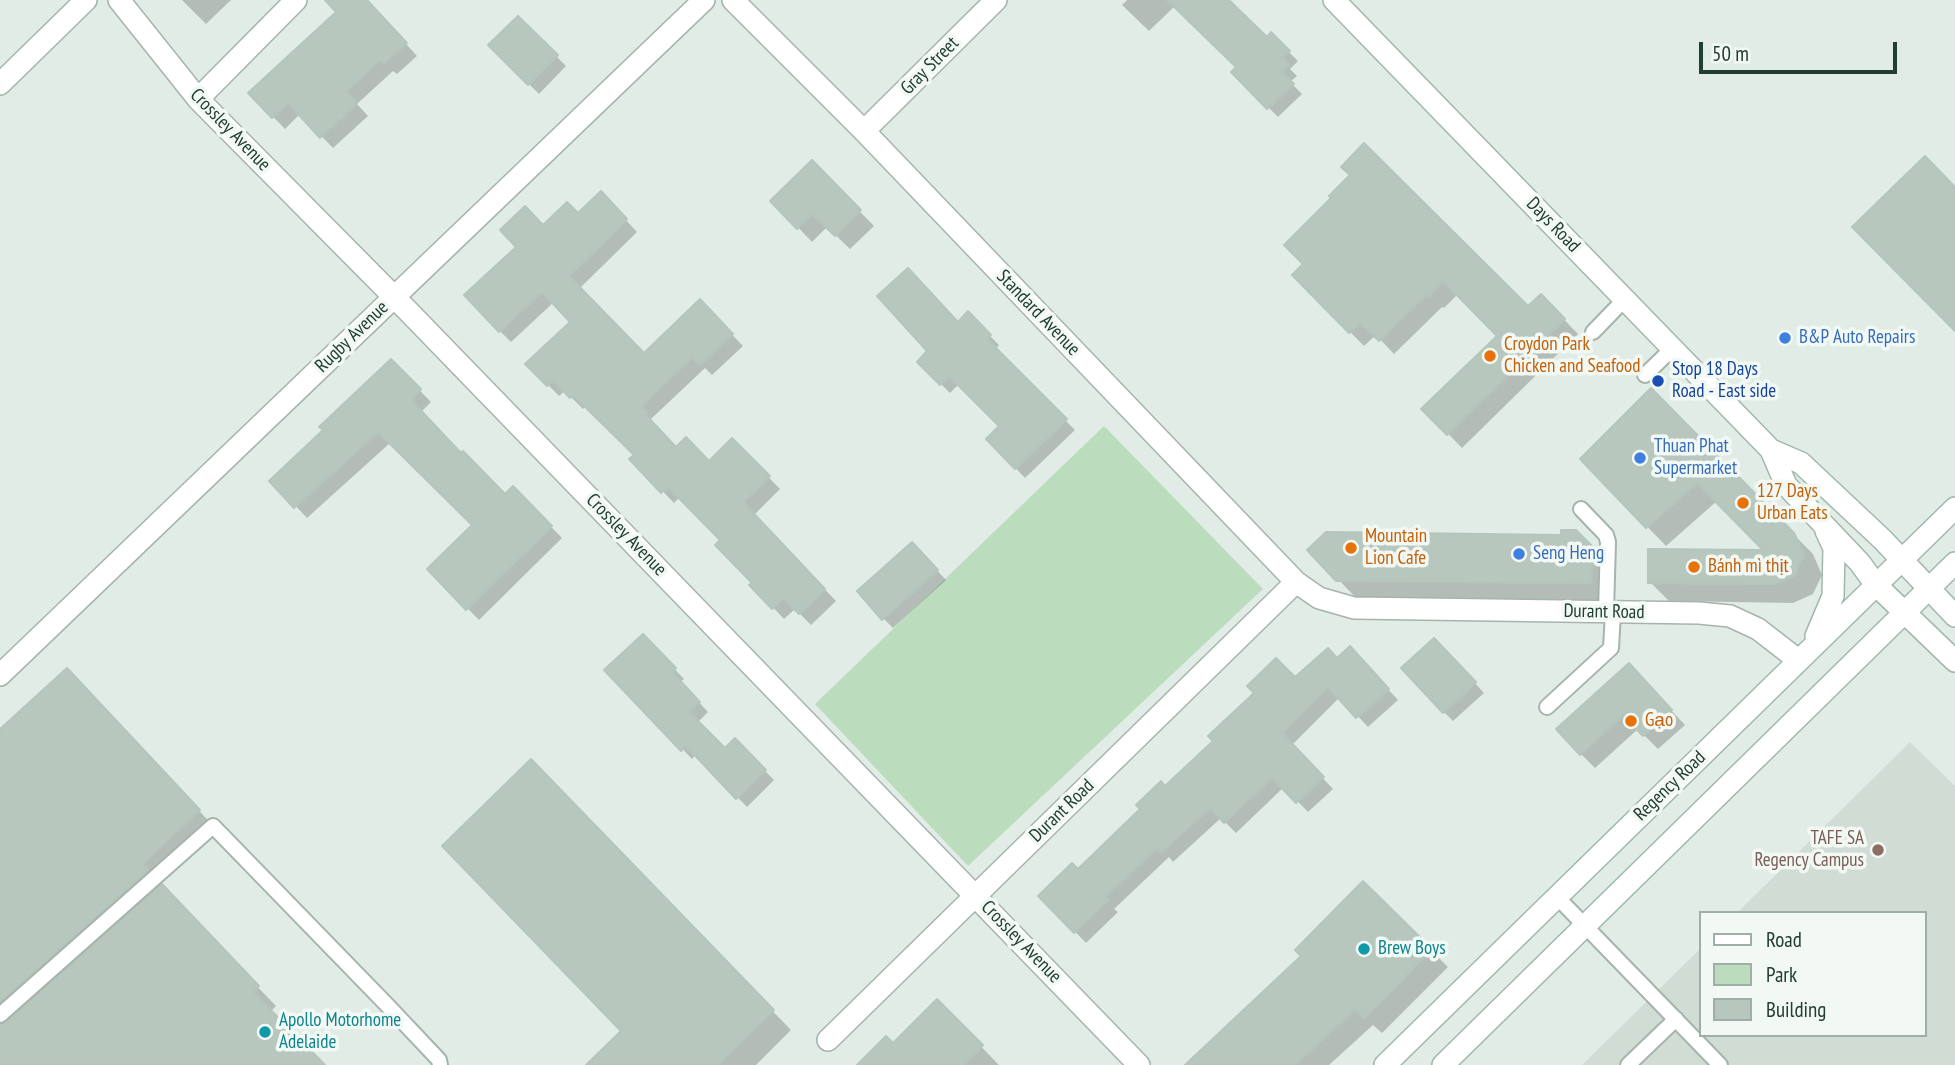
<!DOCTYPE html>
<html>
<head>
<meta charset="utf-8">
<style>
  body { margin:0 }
  #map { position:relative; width:1955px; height:1065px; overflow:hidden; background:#e2ece6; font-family:"PT Sans Narrow",sans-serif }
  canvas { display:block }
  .legend { position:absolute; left:1699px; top:911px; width:228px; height:126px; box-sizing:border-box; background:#f2f9f4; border:2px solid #9faea6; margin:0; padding:9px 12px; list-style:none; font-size:21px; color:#223d31 }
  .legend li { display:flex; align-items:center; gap:14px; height:35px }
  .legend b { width:35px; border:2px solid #9faea6 }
  .scale { position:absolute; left:1699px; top:42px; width:198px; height:32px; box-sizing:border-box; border:4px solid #223d31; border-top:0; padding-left:9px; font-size:21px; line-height:24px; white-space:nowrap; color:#223d31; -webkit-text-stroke:5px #f2f9f4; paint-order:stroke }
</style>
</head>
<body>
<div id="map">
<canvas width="1955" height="1065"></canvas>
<ul class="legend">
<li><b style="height:9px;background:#fff"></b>Road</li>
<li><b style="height:19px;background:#bbddbe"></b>Park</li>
<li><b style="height:19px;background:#b7c7be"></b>Building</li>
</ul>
<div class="scale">50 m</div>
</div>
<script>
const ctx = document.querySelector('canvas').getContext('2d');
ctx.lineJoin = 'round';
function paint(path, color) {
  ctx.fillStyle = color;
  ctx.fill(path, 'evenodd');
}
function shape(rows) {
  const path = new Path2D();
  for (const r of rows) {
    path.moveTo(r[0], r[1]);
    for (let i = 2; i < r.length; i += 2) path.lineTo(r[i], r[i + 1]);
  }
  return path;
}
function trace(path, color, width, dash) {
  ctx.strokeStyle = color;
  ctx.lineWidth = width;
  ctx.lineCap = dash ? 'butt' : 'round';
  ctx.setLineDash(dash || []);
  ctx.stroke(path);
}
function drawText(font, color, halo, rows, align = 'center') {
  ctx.font = font + ' "PT Sans Narrow",sans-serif';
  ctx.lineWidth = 7;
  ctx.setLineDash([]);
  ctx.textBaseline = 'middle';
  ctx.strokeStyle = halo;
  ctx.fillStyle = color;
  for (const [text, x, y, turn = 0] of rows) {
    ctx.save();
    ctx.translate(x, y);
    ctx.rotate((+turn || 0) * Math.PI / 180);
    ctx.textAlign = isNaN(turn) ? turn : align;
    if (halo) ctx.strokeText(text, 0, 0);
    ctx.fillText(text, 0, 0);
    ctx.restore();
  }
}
const built = shape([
  [1910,742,1955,786,1955,1065,1582,1065,1701,948,1701,1035,1925,1035,1925,913,1737,913]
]);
const green = shape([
  [1104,426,1263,589,968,866,815,704]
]);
const shadow = shape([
  [182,0,231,0,206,24],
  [343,0,366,0,417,56,397,74,393,71,357,104,368,116,333,148,300,114,285,129,250,93,338,12],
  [1127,0,1231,0,1229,2,1267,39,1271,35,1298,61,1290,69,1297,76,1290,82,1302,94,1278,117,1233,72,1238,67,1175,6,1149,31,1122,5],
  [518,18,566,66,539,94,490,45],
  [812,163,874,226,850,249,827,227,812,242,773,201],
  [1334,198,1528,309,1541,296,1578,334,1462,448,1424,409,1500,336,1458,294,1444,308,1442,307,1394,354,1376,335,1364,346,1294,275,1305,264],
  [612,205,637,232,579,289,644,355,700,301,743,346,712,375,705,368,651,419,676,449,709,463,732,440,780,489,754,515,836,601,811,625,795,609,784,619,752,585,755,583,722,540,680,497,674,503,632,459,636,456,586,405,583,409,565,391,559,396,528,364,573,322,554,302,511,342,500,331,543,227],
  [968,314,999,345,995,350,1075,430,1025,478,988,439,1001,426,959,384,950,393,919,362],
  [391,361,431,402,421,412,461,455,505,496,513,488,562,538,479,620,429,569,474,526,390,443,307,518,272,481,325,430],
  [1651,391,1813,554,1822,575,1813,594,1793,603,1669,601,1650,582,1767,552,1717,501,1666,546,1582,459],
  [1576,531,1611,568,1610,602,1357,599,1338,579,1562,536],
  [922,554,946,580,893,628,883,618],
  [643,636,684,679,680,682,708,712,698,722,725,751,735,740,774,780,747,807,696,755,692,759,607,670],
  [1444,649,1484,693,1453,721,1444,712],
  [1360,659,1398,700,1368,727,1340,697,1292,745,1333,789,1308,812,1284,787,1236,833,1221,818,1173,862,1169,857,1114,909,1118,912,1086,943,1041,896,1078,871,1165,788,1295,680,1337,660],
  [1643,680,1685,725,1658,749,1638,729,1595,768,1581,754],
  [86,689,217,830,159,884,276,1006,270,1012,323,1065,0,1065,0,732],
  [550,781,791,1030,756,1065,588,1065,623,1031],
  [1363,883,1448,967,1382,1033,1373,1025,1329,1065,1189,1065,1303,956],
  [937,1001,999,1065,860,1065,893,1045]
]);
const building = shape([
  [325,0,367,0,407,43,383,64,380,60,346,91,357,103,320,138,288,103,272,118,248,93,336,12,325,0],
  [1167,0,1229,0,1267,37,1271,32,1290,51,1282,58,1289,65,1282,72,1294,84,1267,109,1231,72,1236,67,1167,0],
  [518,16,558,55,528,85,488,45,518,16],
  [1364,143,1528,306,1541,294,1565,319,1447,435,1421,409,1497,336,1443,281,1429,296,1427,294,1379,341,1360,323,1349,333,1292,275,1303,264,1284,245,1331,198,1329,196,1350,175,1341,167,1364,143],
  [1925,156,1955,187,1955,331,1852,227,1925,156],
  [812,160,861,210,835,236,812,214,797,229,770,201,812,160],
  [601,191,627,219,569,276,644,353,700,299,733,334,700,365,692,357,641,407,647,413,645,414,676,447,686,437,709,461,732,438,770,476,743,502,825,589,799,614,783,598,772,609,749,585,752,583,715,545,720,540,668,487,661,493,629,459,634,455,573,395,570,398,553,380,547,386,525,364,570,322,542,292,499,332,464,295,516,247,500,230,525,206,543,225,567,202,578,213,601,191],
  [908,268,958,322,968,311,991,335,987,339,1067,419,1015,469,986,439,999,426,949,376,940,385,917,362,927,351,877,296,908,268],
  [391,359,421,389,411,400,461,453,463,451,505,494,513,486,552,526,466,610,427,569,472,525,378,432,294,508,269,481,323,430,319,427,391,359],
  [1651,388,1794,533,1804,555,1794,576,1774,584,1648,583,1648,549,1763,550,1697,483,1646,528,1580,459,1651,388],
  [1561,530,1576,530,1593,547,1591,583,1336,581,1307,550,1326,532,1561,535,1561,530],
  [912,542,938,570,882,620,857,591,912,542],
  [643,634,676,668,672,672,700,702,689,712,725,748,735,738,766,770,736,799,686,746,681,751,604,670,643,634],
  [1434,638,1476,682,1443,713,1401,668,1434,638],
  [1350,646,1389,689,1356,718,1328,687,1282,733,1324,777,1296,803,1272,778,1224,823,1210,808,1161,852,1157,848,1105,897,1108,900,1074,933,1038,896,1072,863,1078,869,1140,809,1136,805,1161,781,1165,786,1213,741,1208,736,1254,693,1247,686,1276,658,1295,677,1328,648,1337,658,1350,646],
  [1629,663,1672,710,1643,736,1623,715,1580,755,1556,729,1629,663],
  [67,668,200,810,142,864,148,870,0,1002,0,729,67,668],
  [531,759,774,1010,717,1065,586,1065,621,1031,442,846,531,759],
  [1363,881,1432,949,1364,1018,1355,1009,1295,1065,1185,1065,1301,956,1295,950,1363,881],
  [162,884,259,986,253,992,325,1065,0,1065,0,1024,6,1022,162,884],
  [937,999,983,1045,964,1065,857,1065,886,1036,893,1043,937,999]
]);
const lane = shape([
  [1593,332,1625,299],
  [1645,375,1673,348],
  [1581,509,1606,535,1608,542,1606,612],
  [1547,707,1611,648,1613,613],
  [1557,897,1720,1065],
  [0,1015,213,826,388,1006,439,1060,440,1065],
  [1628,1065,1676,1019]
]);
const street = shape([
  [119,0,198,99,408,311,1139,1065],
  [733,0,864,131,1296,582,1319,598,1354,608,1699,613,1730,616,1758,629,1798,660],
  [0,84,86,0],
  [198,99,296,0],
  [864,131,996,0],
  [0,675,704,0],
  [828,1040,1296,582]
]);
const secondary = shape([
  [1334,0,1771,450,1786,485,1860,563,1876,585,1955,661],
  [1771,450,1801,463,1883,540,1955,616],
  [1816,636,1833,596,1834,548,1826,531],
  [1385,1065,1955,508],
  [1443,1065,1955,563]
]);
const markers = [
  [1785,338,7,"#3f7fe0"],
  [1490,356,7,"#e8710a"],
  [1658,381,7,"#1a4fb4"],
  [1640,458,7,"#3f7fe0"],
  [1743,503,7,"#e8710a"],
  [1351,548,7,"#e8710a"],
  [1519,554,7,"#3f7fe0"],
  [1694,567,7,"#e8710a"],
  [1631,721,7,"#e8710a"],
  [1878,850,7,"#8d6e63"],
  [1364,949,7,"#0f9aa8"],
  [265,1032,7,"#0f9aa8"]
];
const streetNames = [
  ["Gray Street",930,66,-45],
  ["Crossley Avenue",230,130,46],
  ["Days Road",1553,225,46],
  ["Standard Avenue",1038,313,46],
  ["Rugby Avenue",352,337,-44],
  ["Crossley Avenue",626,535,46],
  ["Durant Road",1604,612,1],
  ["Regency Road",1670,786,-44],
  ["Durant Road",1062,811,-44],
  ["Crossley Avenue",1021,942,46]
];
const shopNames = [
  ["B&P Auto Repairs",1799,338],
  ["Thuan Phat",1654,447],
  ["Supermarket",1654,469],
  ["Seng Heng",1533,554]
];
const foodNames = [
  ["Croydon Park",1504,345],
  ["Chicken and Seafood",1504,367],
  ["127 Days",1757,492],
  ["Urban Eats",1757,514],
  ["Mountain",1365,537],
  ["Lion Cafe",1365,559],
  ["Bánh mì thịt",1708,567],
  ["Gạo",1645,721]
];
const transitNames = [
  ["Stop 18 Days",1672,370],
  ["Road - East side",1672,392]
];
const educationNames = [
  ["TAFE SA",1864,839],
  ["Regency Campus",1864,861]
];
const cultureNames = [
  ["Brew Boys",1378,949],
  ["Apollo Motorhome",279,1021],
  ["Adelaide",279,1043]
];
paint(built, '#d0dcd4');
paint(green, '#bbddbe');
paint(shadow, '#0003');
paint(building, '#b7c7be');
trace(building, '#b4c6bb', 2);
trace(lane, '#a5b4ac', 18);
trace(street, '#a5b4ac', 24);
trace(secondary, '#a0b8ab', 24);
trace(lane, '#fff', 14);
trace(street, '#fff', 21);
trace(secondary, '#fff', 21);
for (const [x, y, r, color] of markers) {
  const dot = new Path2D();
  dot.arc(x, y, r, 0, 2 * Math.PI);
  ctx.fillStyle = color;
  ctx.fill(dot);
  trace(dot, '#f2f9f4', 2.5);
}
drawText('19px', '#223d31', '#f2f9f4', streetNames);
drawText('19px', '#366cbe', '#f2f9f4', shopNames, 'left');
drawText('19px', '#c56008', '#f2f9f4', foodNames, 'left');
drawText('19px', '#164399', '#f2f9f4', transitNames, 'left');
drawText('19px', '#785e54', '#f2f9f4', educationNames, 'right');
drawText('19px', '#0d838f', '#f2f9f4', cultureNames, 'left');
</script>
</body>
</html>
